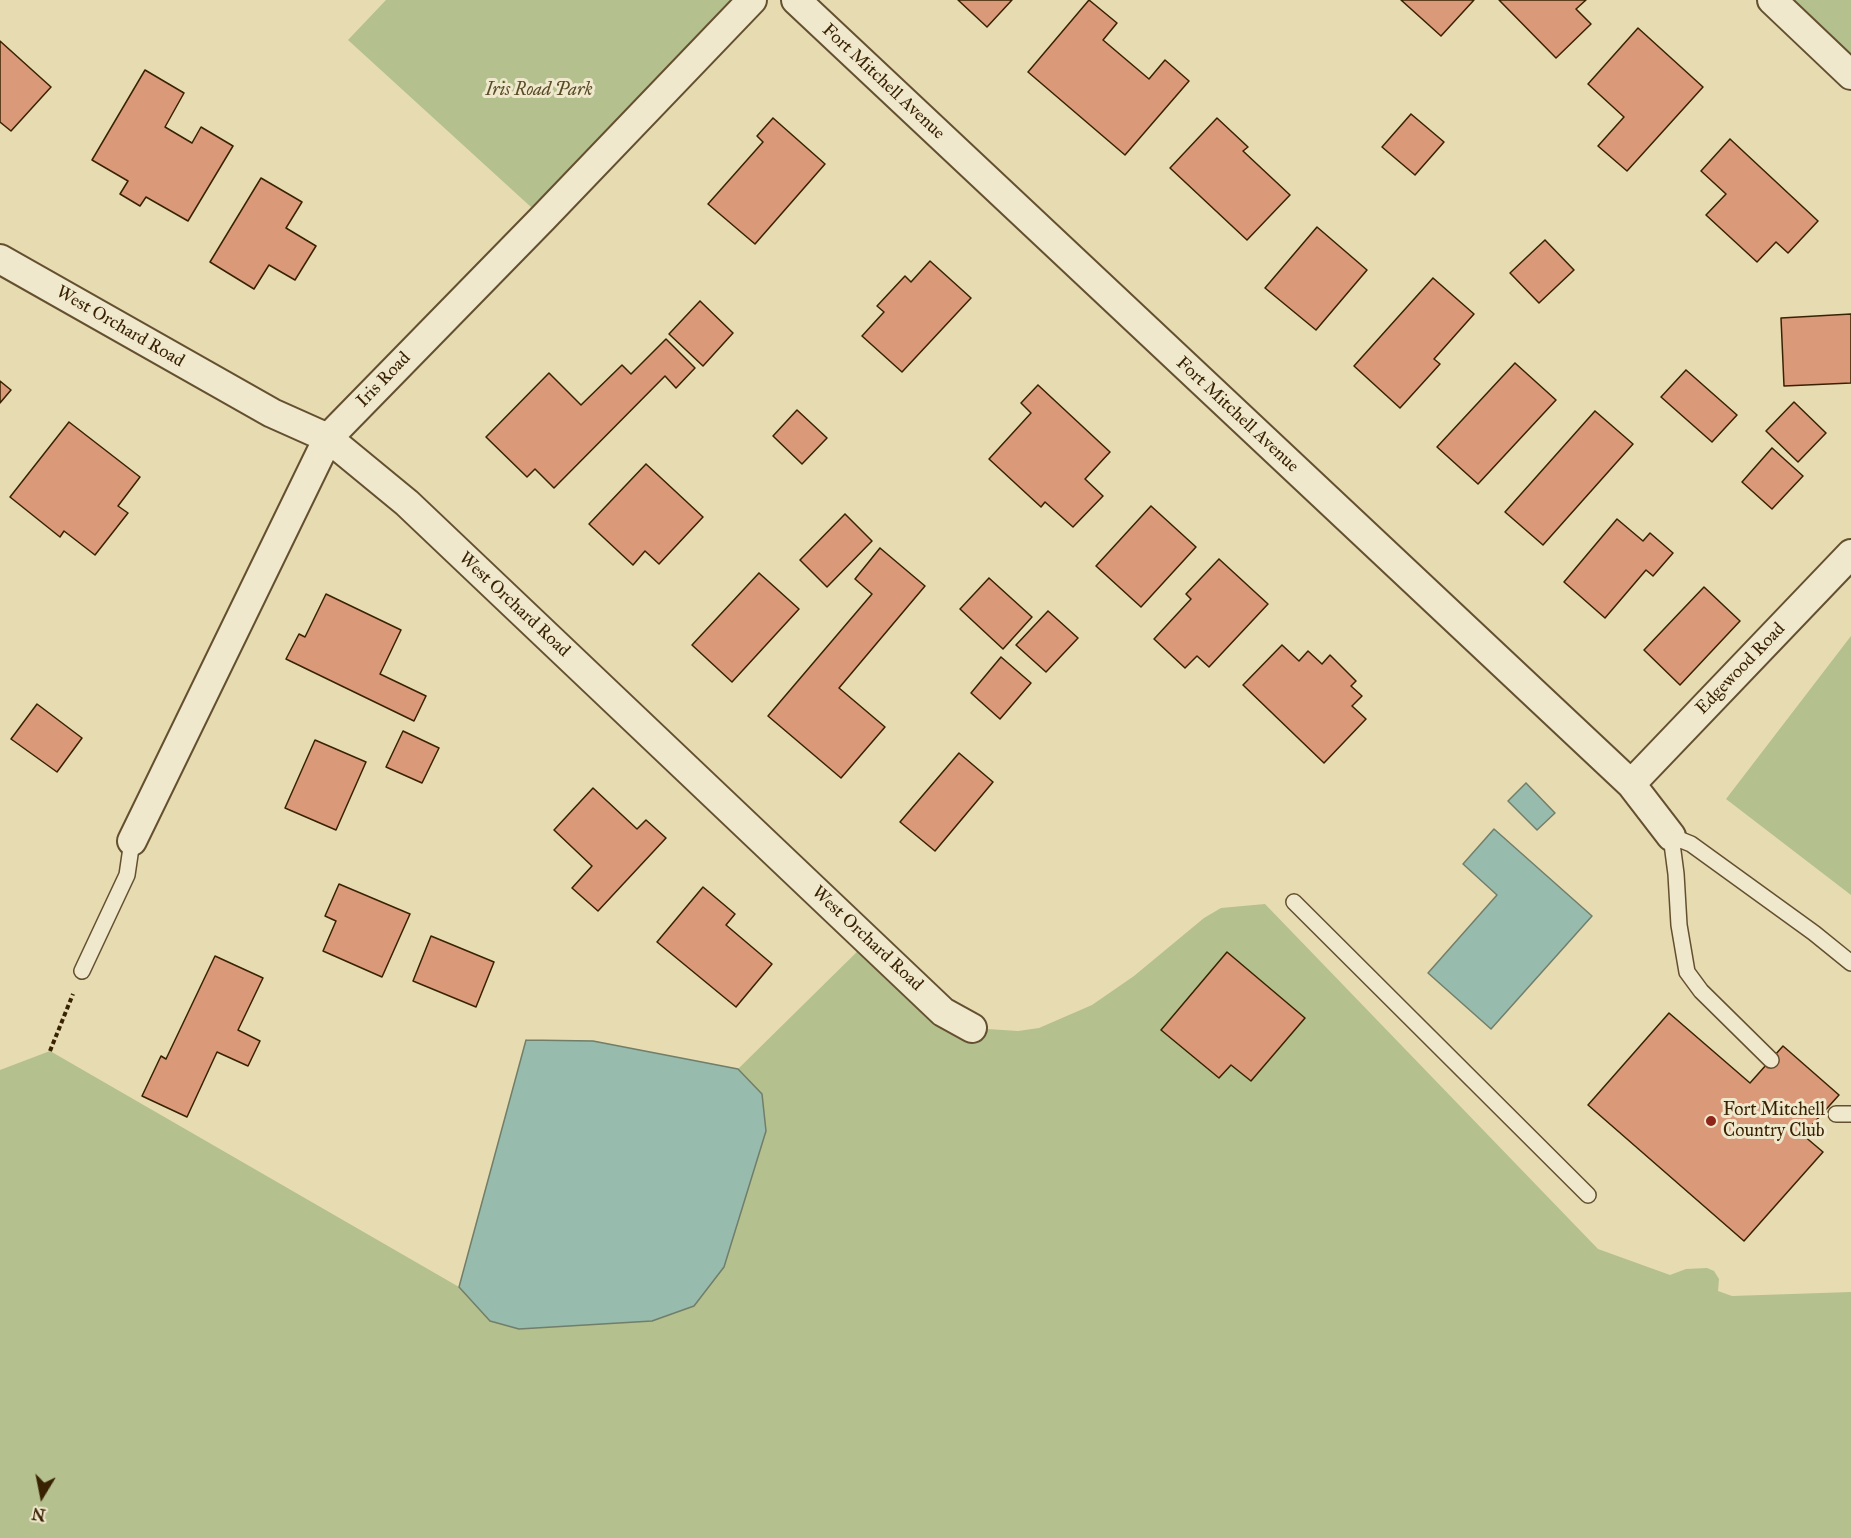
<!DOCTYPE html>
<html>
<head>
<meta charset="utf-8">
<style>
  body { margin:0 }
  #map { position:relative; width:1851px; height:1538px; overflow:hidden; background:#e7dbb2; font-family:"IM FELL Great Primer",serif }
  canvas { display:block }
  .north { position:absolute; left:12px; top:1466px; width:60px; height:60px; -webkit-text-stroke:4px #efe8cd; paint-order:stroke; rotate:190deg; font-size:16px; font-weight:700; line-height:24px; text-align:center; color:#392202 }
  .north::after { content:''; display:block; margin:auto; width:21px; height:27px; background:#392202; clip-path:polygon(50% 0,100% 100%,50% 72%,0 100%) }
</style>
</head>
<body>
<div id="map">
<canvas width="1851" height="1538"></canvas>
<div class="north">N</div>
</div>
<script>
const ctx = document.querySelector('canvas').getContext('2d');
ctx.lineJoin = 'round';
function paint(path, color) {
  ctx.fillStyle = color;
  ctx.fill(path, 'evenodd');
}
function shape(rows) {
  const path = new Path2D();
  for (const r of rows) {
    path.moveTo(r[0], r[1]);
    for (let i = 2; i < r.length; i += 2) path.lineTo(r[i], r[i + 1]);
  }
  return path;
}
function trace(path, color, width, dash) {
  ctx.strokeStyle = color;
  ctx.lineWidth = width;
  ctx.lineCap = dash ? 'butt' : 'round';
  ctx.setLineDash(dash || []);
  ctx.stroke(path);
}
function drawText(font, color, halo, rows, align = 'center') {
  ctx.font = font + ' "IM FELL Great Primer",serif';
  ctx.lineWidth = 6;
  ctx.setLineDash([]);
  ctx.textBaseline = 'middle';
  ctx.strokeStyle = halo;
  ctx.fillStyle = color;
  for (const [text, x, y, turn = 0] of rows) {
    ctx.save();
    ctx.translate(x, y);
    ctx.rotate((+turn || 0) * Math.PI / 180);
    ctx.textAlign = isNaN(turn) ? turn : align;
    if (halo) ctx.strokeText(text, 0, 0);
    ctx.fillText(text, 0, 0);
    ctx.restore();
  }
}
const green = shape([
  [386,0,752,0,543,218,348,40],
  [1772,0,1851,0,1851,75],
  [1851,636,1851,895,1726,799],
  [1265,904,1598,1249,1670,1275,1686,1269,1707,1268,1714,1271,1719,1279,1718,1291,1732,1296,1851,1292,1851,1538,0,1538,0,1070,50,1051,459,1287,526,1040,593,1041,738,1069,868,941,972,1028,1018,1031,1039,1028,1092,1005,1134,976,1204,918,1221,908]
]);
const water = shape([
  [1526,783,1555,813,1537,830,1508,801,1526,783],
  [1494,829,1592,916,1491,1029,1428,973,1497,895,1463,864,1494,829],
  [526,1040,593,1041,738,1069,762,1094,766,1131,724,1267,694,1306,652,1321,519,1329,490,1321,459,1287,526,1040]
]);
const building = shape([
  [958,0,1012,0,987,27,958,0],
  [1089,0,1117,23,1103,40,1149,79,1165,60,1189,81,1125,155,1028,72,1089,0],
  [1401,0,1474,0,1441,36,1401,0],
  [1499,0,1586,0,1576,9,1591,24,1556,58,1499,0],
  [1638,28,1703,87,1627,171,1598,146,1624,117,1588,84,1638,28],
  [0,41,51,87,11,131,0,122,0,41],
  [145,70,184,93,165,127,192,143,201,127,233,146,188,221,146,197,140,206,120,194,128,181,92,160,145,70],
  [1411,114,1444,142,1415,175,1382,147,1411,114],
  [773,118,825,164,755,244,708,204,763,142,757,136,773,118],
  [1217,118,1248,147,1243,151,1290,195,1247,240,1170,168,1217,118],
  [1730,139,1818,221,1788,253,1776,242,1757,262,1706,215,1726,194,1701,171,1730,139],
  [261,178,302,202,286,228,316,246,295,280,269,265,254,289,210,262,261,178],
  [1317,227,1367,270,1316,330,1265,288,1317,227],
  [1545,240,1574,270,1539,303,1510,273,1545,240],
  [930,261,971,298,902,372,862,336,884,312,877,306,905,276,911,282,930,261],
  [1433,278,1474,314,1434,359,1440,364,1400,408,1354,366,1433,278],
  [700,301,733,333,703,366,669,334,700,301],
  [1851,314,1851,383,1784,386,1781,318,1851,314],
  [666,339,695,368,676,388,665,376,554,488,535,469,527,477,486,437,549,373,581,405,622,365,631,374,666,339],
  [1515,363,1556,400,1478,484,1437,447,1515,363],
  [1686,370,1737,415,1712,442,1661,397,1686,370],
  [0,381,11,390,0,403,0,381],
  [1038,385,1110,452,1085,479,1103,496,1073,527,1045,502,1041,507,989,459,1031,413,1021,403,1038,385],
  [1794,402,1826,433,1798,462,1766,431,1794,402],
  [797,410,827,438,802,464,773,436,797,410],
  [1595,411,1633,444,1543,545,1505,512,1595,411],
  [69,422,140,477,118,506,128,513,95,555,64,531,60,537,10,497,69,422],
  [1772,448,1803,476,1772,509,1742,482,1772,448],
  [646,464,703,517,659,564,645,551,633,565,589,524,646,464],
  [1151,506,1196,547,1141,607,1096,566,1151,506],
  [845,514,872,541,827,587,800,560,845,514],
  [1617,519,1643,541,1650,533,1673,553,1653,576,1646,570,1605,618,1564,582,1617,519],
  [880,548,925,586,839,688,885,727,841,778,768,716,872,594,855,579,880,548],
  [1219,559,1268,604,1209,667,1197,656,1185,668,1154,639,1191,599,1186,594,1219,559],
  [759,573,799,609,732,682,692,645,759,573],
  [989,578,1032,617,1003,649,960,609,989,578],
  [1704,587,1740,621,1680,685,1644,650,1704,587],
  [326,594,401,630,380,674,426,696,414,721,286,659,299,634,305,637,326,594],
  [1048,611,1078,638,1046,672,1016,645,1048,611],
  [1282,645,1299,661,1308,651,1322,664,1330,655,1356,681,1351,686,1362,696,1352,706,1366,719,1324,763,1243,685,1282,645],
  [1001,657,1031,683,1000,719,971,693,1001,657],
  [37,704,82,738,57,772,11,739,37,704],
  [403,731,439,748,422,783,386,767,403,731],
  [315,740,366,762,336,830,285,808,315,740],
  [959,753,993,782,935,851,900,822,959,753],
  [593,788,637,829,646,820,666,838,598,911,572,888,592,866,554,830,593,788],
  [339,884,410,914,382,977,323,951,336,921,325,916,339,884],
  [703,887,735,914,726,925,772,964,736,1007,657,942,703,887],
  [431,936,494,962,476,1007,413,981,431,936],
  [1227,952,1305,1018,1251,1081,1231,1065,1219,1078,1161,1030,1227,952],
  [215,956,263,978,238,1030,260,1041,248,1066,217,1052,187,1117,142,1096,161,1056,166,1059,215,956],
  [1669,1013,1750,1083,1783,1046,1839,1095,1803,1135,1823,1152,1744,1241,1588,1105,1669,1013]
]);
const path = shape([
  [50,1051,73,994]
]);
const lane = shape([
  [1294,902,1588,1195],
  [82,971,127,875,132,841],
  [1771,1060,1701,991,1687,972,1679,925,1676,874,1671,836,1691,844,1814,933,1851,963],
  [1836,1114,1851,1114]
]);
const street = shape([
  [796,0,1631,784,1671,836],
  [1772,0,1851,75],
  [0,259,272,413,328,438,407,503,943,1012,972,1028],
  [1631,784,1851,554],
  [132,841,328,438,543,218,752,0]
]);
const markers = [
  [1711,1121,6,"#8f2418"]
];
const streetNames = [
  ["Fort Mitchell Avenue",883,82,43],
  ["West Orchard Road",120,327,30],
  ["Iris Road",384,380,-46],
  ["Fort Mitchell Avenue",1237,415,43],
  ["West Orchard Road",514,605,43],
  ["Edgewood Road",1741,669,-46],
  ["West Orchard Road",867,939,43]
];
const parkNames = [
  ["Iris Road Park",539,91]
];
const poiNames = [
  ["Fort Mitchell",1723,1111],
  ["Country Club",1723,1132]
];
paint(green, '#b4c08d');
paint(water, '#97bbad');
trace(water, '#717e69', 1.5);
paint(building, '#da9979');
trace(building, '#392202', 1.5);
trace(lane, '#64502e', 18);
trace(street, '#64502e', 32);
trace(path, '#392202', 4, [4.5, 3]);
trace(lane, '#efe8cd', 15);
trace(street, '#efe8cd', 28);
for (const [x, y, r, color] of markers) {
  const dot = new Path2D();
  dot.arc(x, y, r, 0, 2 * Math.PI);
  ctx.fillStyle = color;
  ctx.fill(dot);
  trace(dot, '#efe8cd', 2);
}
drawText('18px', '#392202', '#efe8cd', streetNames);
drawText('italic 18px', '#584a25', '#efe8cd', parkNames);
drawText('18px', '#392202', '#efe8cd', poiNames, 'left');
</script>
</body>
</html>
